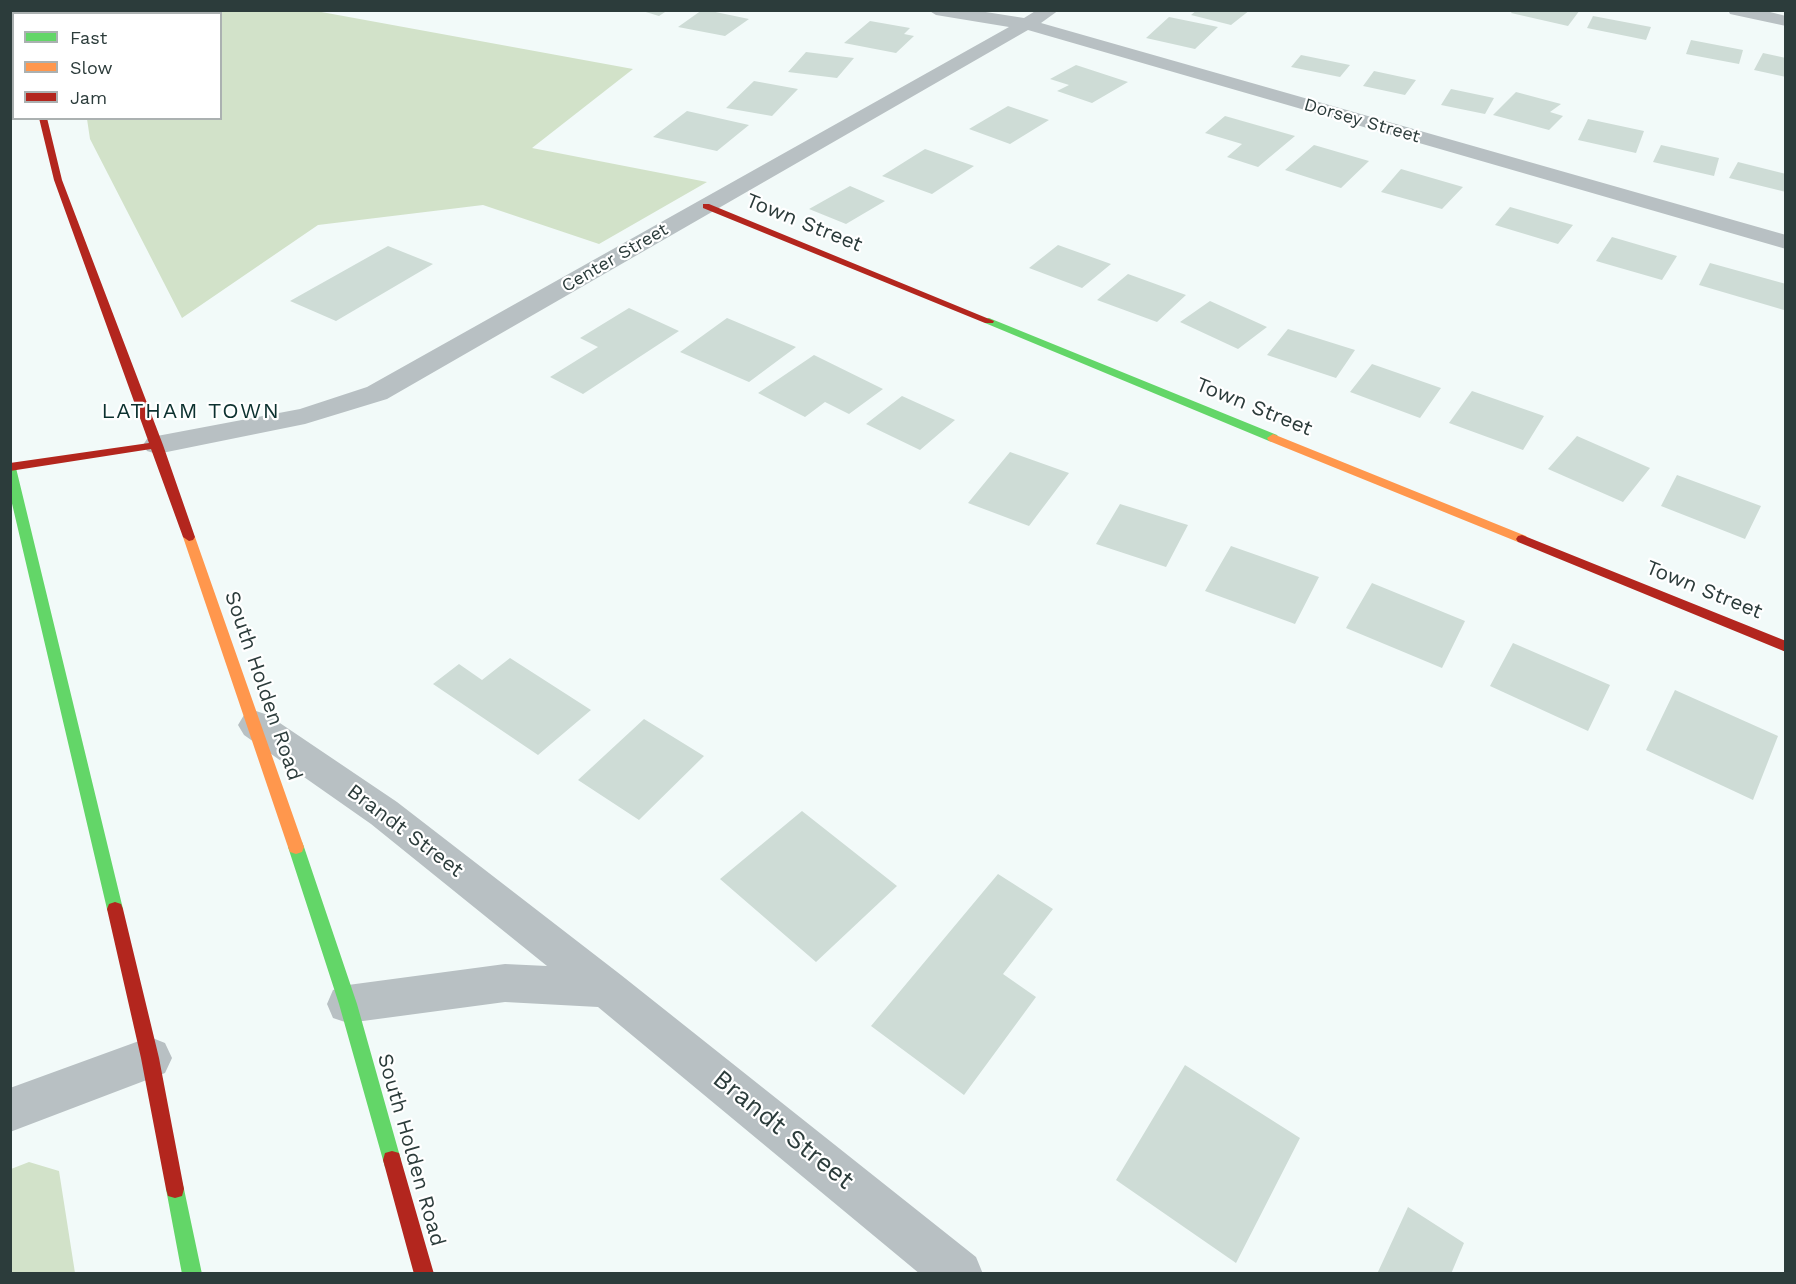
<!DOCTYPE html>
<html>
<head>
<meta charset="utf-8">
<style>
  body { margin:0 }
  #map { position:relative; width:1796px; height:1284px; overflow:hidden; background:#f2faf9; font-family:"Work Sans",sans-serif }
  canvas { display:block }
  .frame { position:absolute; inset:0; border:12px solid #2c3c3b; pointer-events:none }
  .legend { position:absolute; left:12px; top:12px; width:210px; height:108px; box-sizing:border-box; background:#fff; border:2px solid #abb1b1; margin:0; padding:8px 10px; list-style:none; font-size:18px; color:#2c3c3b }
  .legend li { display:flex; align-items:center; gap:12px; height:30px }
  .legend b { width:30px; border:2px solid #abb1b1 }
</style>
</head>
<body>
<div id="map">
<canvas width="1796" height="1284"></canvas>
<div class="frame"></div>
<ul class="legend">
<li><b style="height:8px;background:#63d668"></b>Fast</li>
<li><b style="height:8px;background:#ff974d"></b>Slow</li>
<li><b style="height:8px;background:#b3261e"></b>Jam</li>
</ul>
</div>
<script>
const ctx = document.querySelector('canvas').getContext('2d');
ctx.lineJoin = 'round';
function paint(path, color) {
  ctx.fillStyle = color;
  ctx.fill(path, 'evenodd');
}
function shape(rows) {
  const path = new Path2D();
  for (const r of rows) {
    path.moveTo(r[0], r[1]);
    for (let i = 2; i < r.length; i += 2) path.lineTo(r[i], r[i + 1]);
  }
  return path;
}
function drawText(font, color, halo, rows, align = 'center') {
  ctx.font = font + ' "Work Sans",sans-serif';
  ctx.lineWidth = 4.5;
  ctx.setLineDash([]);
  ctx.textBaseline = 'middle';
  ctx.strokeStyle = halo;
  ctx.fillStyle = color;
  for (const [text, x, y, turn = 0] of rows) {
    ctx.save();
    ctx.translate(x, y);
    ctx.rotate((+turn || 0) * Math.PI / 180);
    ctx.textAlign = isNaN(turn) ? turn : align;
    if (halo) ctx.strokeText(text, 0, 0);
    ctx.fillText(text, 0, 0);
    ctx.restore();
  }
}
const forest = shape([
  [84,10,316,11,633,69,532,148,707,182,599,244,483,205,318,225,182,318,90,139,87,119,220,118,220,14,83,13],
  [29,1162,59,1171,75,1273,11,1273,11,1169]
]);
const building = shape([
  [639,10,668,10,659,16],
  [702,10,706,10,749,19,725,36,678,27],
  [1197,10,1250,10,1231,25,1191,15],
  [1513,10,1580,10,1568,26,1511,13],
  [1593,16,1651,27,1646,40,1587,28],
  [1169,17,1218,27,1195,49,1146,38],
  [870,21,910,28,904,34,914,36,896,53,844,43],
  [1691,40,1743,50,1739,64,1686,54],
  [806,52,854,58,837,78,788,72],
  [1763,53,1786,58,1786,77,1754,70],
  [1301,55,1350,65,1340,77,1291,67],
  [1076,65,1128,82,1092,103,1057,91,1069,85,1050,79],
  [1374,71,1416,80,1405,95,1363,86],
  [754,81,798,89,772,116,726,108],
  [1451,89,1494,98,1485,114,1441,105],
  [1516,92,1561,104,1550,112,1563,116,1549,130,1493,115],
  [1008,106,1049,120,1010,144,969,129],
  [687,111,749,125,717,151,653,137],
  [1225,116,1295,136,1258,167,1227,157,1242,144,1205,133],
  [1588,119,1644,131,1636,153,1578,140],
  [1314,145,1369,161,1341,188,1285,170],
  [1661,145,1719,158,1714,176,1653,162],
  [925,149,974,166,932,194,882,176],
  [1738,162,1786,174,1786,192,1729,178],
  [1401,169,1463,187,1442,209,1381,192],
  [850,186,885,201,846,224,809,209],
  [1510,207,1573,225,1558,244,1495,225],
  [1612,237,1677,256,1662,280,1596,261],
  [1058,245,1111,264,1082,288,1029,268],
  [388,246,433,264,336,321,290,301],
  [1710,263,1786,284,1784,310,1699,285],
  [1128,274,1186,295,1157,322,1097,300],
  [1210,301,1267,327,1238,349,1180,322],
  [629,308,679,331,583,394,550,377,598,347,580,338],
  [727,318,796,347,749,382,680,352],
  [1288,329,1355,350,1336,378,1267,355],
  [814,355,883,389,849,414,825,402,805,417,758,393],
  [1372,364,1441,388,1420,418,1350,392],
  [1472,391,1544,416,1523,450,1449,423],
  [902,396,955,420,920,450,866,424],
  [1577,436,1650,468,1623,502,1548,469],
  [1010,452,1069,473,1029,526,968,503],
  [1677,475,1761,506,1745,539,1661,506],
  [1120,504,1188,525,1166,567,1096,544],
  [1231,546,1319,577,1295,624,1205,591],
  [1372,583,1465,621,1442,668,1346,628],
  [1513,643,1610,685,1588,731,1490,686],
  [510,658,591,710,538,755,433,684,459,664,482,680],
  [1675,690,1778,736,1753,800,1646,750],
  [644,719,704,756,639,820,578,780],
  [802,811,897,886,816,962,720,879],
  [998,874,1053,909,1003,974,1036,997,964,1095,871,1026],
  [1185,1065,1300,1138,1236,1263,1116,1180],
  [1408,1207,1464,1243,1451,1274,1377,1274]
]);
const street = shape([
  [928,10,973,10,1024,18,1037,10,1059,10,1041,23,1786,235,1786,249,1028,30,387,399,305,424,157,454,147,451,143,445,147,439,157,436,300,409,367,387,1009,27,936,15,928,10],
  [1728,10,1762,10,1786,16,1786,26,1730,14,1728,10],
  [256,711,268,715,397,802,621,975,976,1257,983,1274,920,1274,598,1007,505,1002,348,1023,333,1018,327,1004,333,990,348,985,505,964,547,966,371,824,244,735,238,725,244,715,256,711],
  [150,1037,165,1043,172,1058,165,1073,10,1132,10,1088,150,1037]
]);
const fast = shape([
  [989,318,1277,435,1279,438,1273,442,1269,441,985,323,985,319,989,318],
  [10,464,16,468,123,909,121,914,115,916,109,914,107,909,10,495,10,464],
  [296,840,302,842,304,847,357,1004,401,1160,399,1167,392,1169,385,1167,383,1160,339,1004,288,847,290,842,296,840],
  [175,1180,182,1182,184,1189,202,1274,182,1274,166,1189,168,1182,175,1180]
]);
const slow = shape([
  [1273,434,1526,536,1528,539,1526,542,1518,542,1269,441,1267,438,1273,434],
  [189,533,195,537,304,847,302,852,296,854,290,852,288,847,183,537,189,533]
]);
const jam = shape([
  [44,10,52,10,52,14,44,14,44,10],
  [39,118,47,118,62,180,163,445,195,537,193,540,189,541,183,537,151,449,10,471,10,463,149,443,54,180,39,118],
  [703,204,709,204,994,321,993,323,985,323,703,208,703,204],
  [1522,535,1786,641,1786,652,1518,542,1516,539,1518,536,1522,535],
  [115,902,121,904,123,909,159,1058,184,1189,182,1196,175,1198,168,1196,166,1189,141,1058,107,909,109,904,115,902],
  [392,1151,399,1153,401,1160,434,1274,414,1274,383,1160,385,1153,392,1151]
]);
const farStreetnames = [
  ["Dorsey Street",1362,121,16],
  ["Center Street",615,258,-30]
];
const streetNames = [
  ["Town Street",804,223,22],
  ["Town Street",1254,407,22],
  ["Town Street",1704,590,22],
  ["South Holden Road",263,686,71],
  ["Brandt Street",405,831,37],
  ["South Holden Road",411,1150,74]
];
const neighbourhoodNames = [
  ["LATHAM TOWN",191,412]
];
const nearStreetnames = [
  ["Brandt Street",783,1130,39]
];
paint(forest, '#d2e2c9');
paint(building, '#cedcd6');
paint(street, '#b8c0c3');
paint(fast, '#63d668');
paint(slow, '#ff974d');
paint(jam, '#b3261e');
drawText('18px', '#2c3c3b', '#fff', farStreetnames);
drawText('21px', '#2c3c3b', '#fff', streetNames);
ctx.letterSpacing = '1.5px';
drawText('22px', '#0c312f', '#fff', neighbourhoodNames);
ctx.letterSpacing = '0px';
drawText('26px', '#2c3c3b', '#fff', nearStreetnames);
</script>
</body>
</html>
